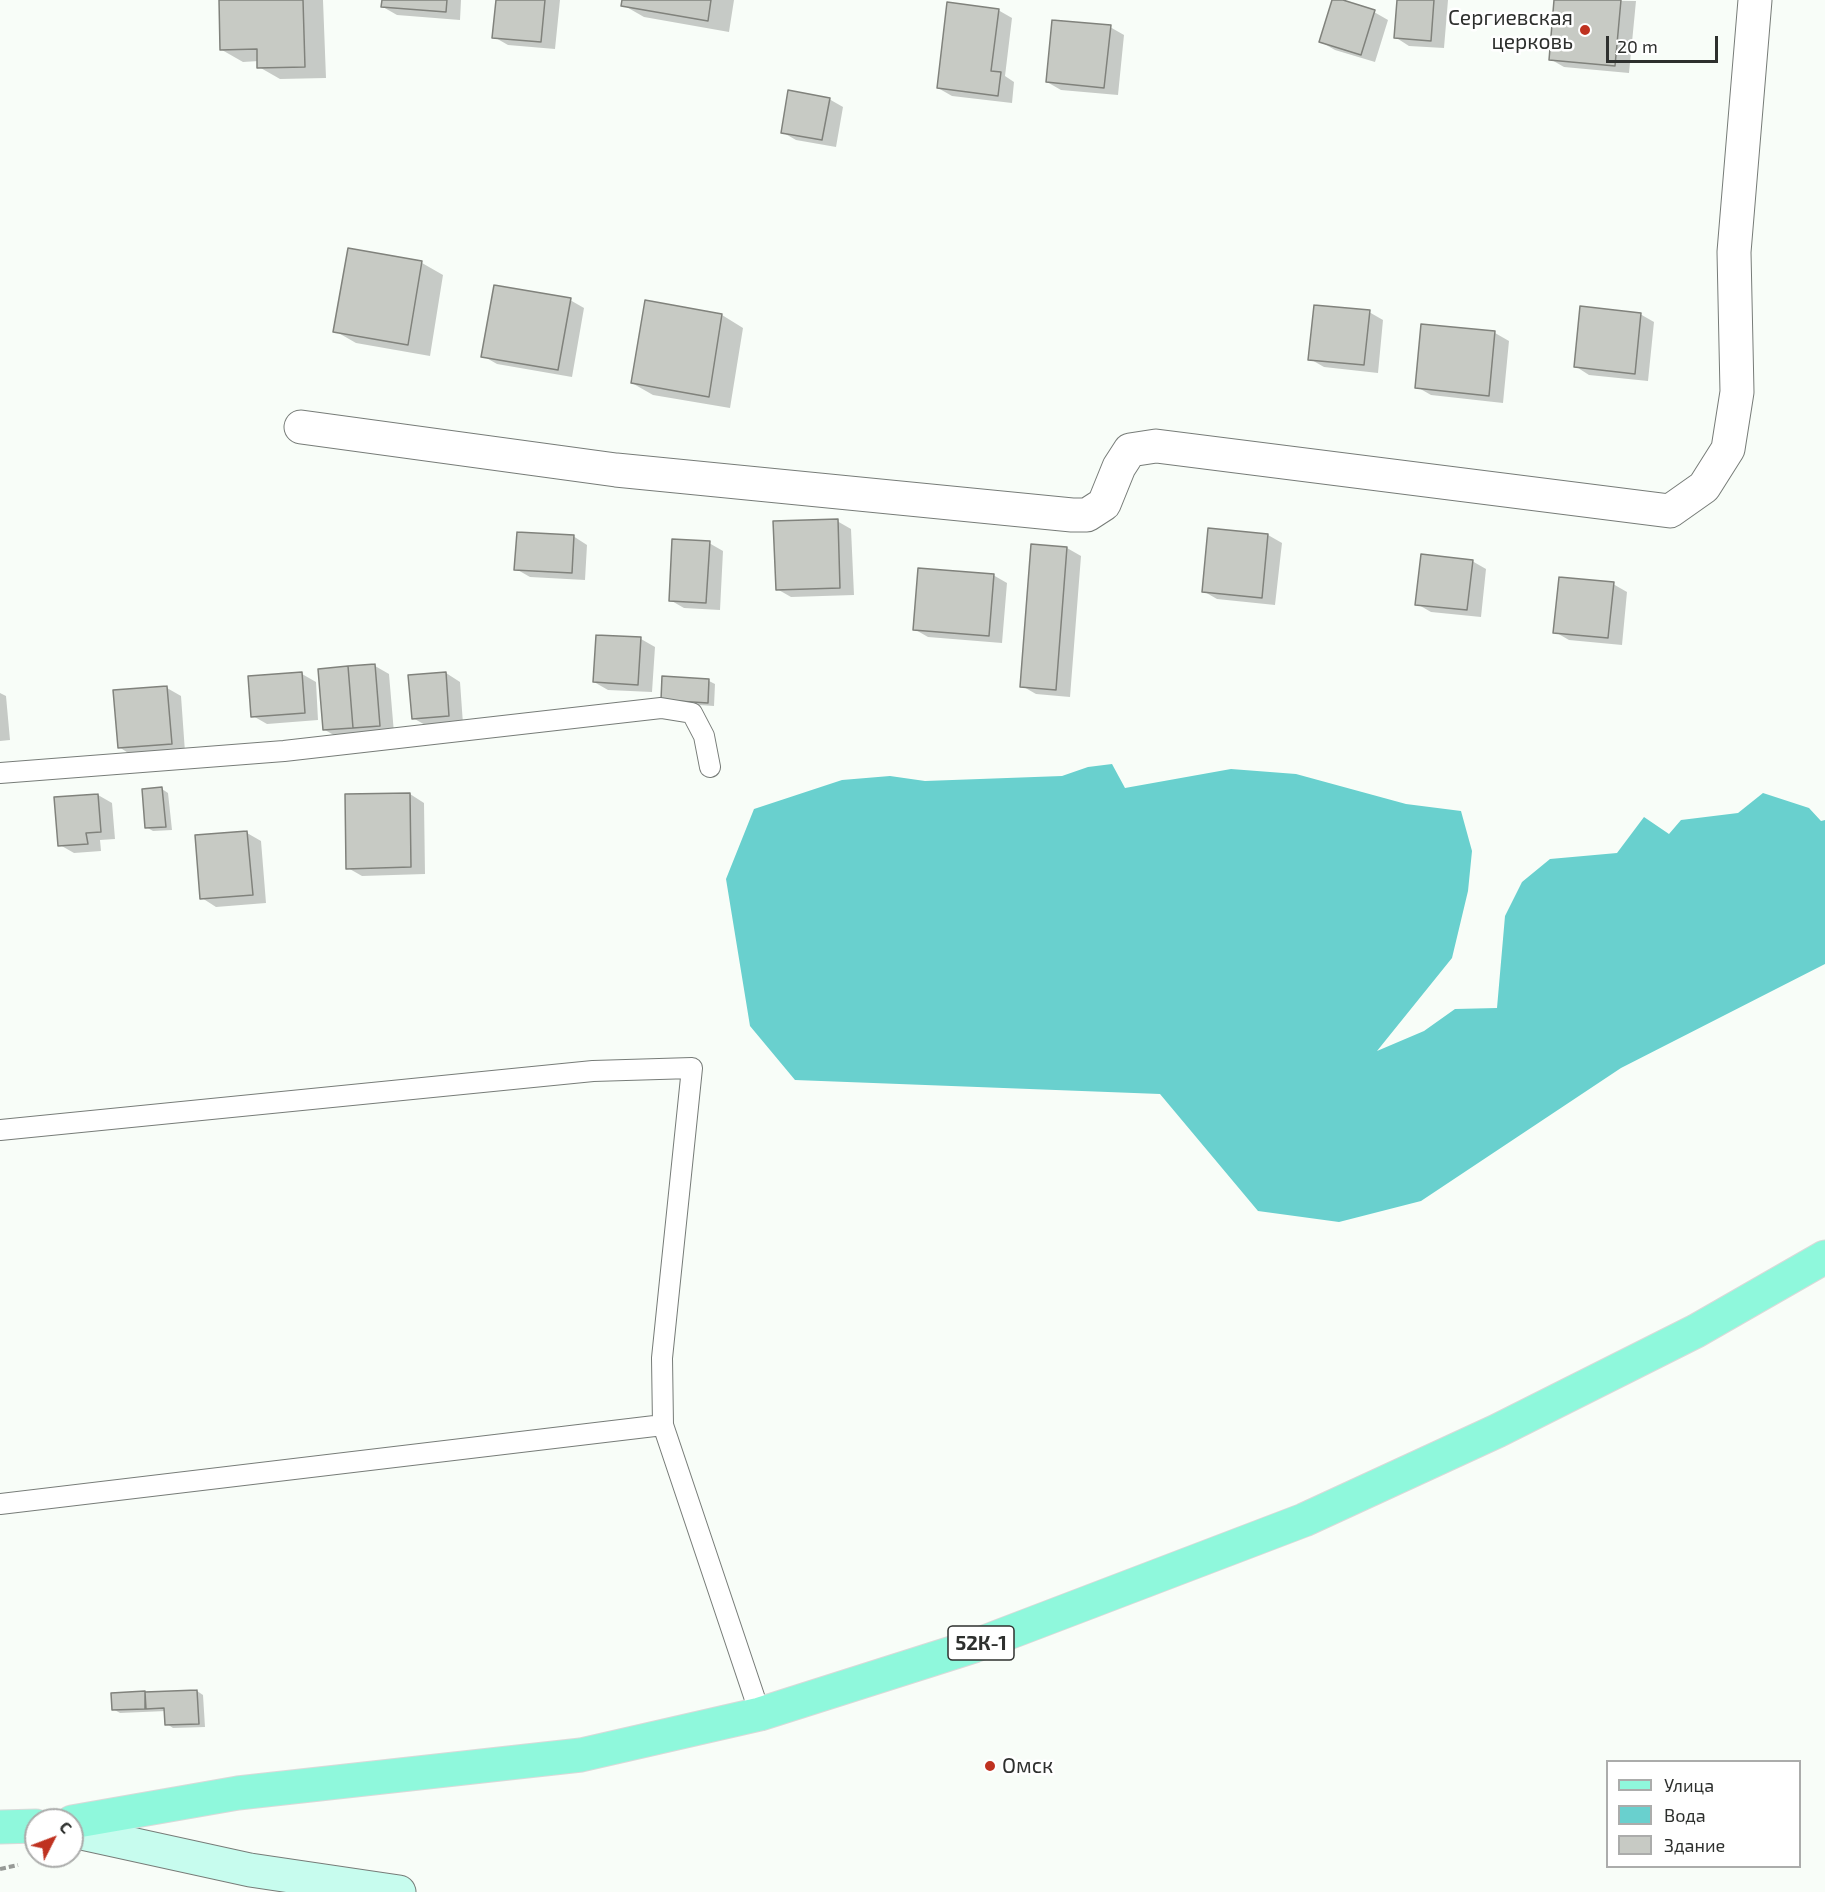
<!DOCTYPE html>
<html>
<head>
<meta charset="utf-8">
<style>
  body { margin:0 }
  #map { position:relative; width:1825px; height:1892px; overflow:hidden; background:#f8fdf8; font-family:"Exo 2",sans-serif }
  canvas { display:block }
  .legend { position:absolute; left:1606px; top:1760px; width:195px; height:108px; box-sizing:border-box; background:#fff; border:2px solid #abacab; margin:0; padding:8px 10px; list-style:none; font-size:18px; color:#2e302e }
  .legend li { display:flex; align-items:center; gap:12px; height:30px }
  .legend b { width:30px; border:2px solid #abacab }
  .north { position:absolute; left:24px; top:1808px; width:60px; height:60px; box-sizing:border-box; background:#fff; border:2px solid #abacab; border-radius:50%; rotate:48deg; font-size:16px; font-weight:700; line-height:24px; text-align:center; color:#2e302e }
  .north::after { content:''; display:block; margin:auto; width:21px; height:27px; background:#bf3220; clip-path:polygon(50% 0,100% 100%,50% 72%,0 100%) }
  .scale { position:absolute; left:1606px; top:36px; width:112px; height:27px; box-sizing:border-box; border:3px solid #2e302e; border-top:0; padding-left:8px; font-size:18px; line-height:21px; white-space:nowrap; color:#2e302e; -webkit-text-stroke:4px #fff; paint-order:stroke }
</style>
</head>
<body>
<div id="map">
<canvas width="1825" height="1892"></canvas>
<ul class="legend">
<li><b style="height:8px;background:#8ff8dc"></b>Улица</li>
<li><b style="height:16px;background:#69d0ce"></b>Вода</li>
<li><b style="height:16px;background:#c7cac4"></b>Здание</li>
</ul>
<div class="north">С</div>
<div class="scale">20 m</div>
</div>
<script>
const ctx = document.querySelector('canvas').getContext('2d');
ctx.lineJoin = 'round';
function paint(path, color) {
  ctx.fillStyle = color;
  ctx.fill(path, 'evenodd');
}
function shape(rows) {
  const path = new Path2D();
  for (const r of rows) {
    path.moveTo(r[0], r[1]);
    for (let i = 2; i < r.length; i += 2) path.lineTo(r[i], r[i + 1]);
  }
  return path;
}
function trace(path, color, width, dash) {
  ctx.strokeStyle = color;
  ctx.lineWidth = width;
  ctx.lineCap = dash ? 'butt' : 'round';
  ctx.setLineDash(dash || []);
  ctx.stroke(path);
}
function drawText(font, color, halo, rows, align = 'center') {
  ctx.font = font + ' "Exo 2",sans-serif';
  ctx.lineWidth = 5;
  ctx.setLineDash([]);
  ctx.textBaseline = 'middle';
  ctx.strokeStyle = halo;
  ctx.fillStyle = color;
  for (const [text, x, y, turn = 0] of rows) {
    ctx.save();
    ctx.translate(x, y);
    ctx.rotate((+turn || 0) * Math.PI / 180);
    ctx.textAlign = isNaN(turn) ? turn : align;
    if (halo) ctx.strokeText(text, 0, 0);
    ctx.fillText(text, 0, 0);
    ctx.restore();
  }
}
const water = shape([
  [1112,764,1125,788,1231,769,1296,774,1406,804,1461,811,1472,851,1468,891,1452,958,1377,1051,1424,1031,1455,1009,1497,1008,1505,916,1522,882,1550,859,1617,853,1644,817,1669,834,1681,820,1738,813,1763,793,1809,808,1821,821,1825,820,1825,964,1621,1068,1421,1201,1339,1222,1258,1211,1160,1094,795,1080,750,1026,726,879,754,809,842,780,890,776,925,781,1062,776,1088,767]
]);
const shadow = shape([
  [221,0,323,0,326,78,280,79,259,67,259,61,243,62,222,50],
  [383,0,461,0,460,20,397,15,383,7],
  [497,0,560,0,555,49,508,45,494,37],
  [624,0,734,0,729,32,644,17,623,5],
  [1334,0,1374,12,1388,20,1375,62,1335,50,1321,42],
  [1398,0,1448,0,1444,48,1409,46,1395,37],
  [1556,0,1636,1,1629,73,1564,67,1550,59],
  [998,10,1012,18,1005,76,1014,82,1012,103,952,96,938,88],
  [1110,27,1124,35,1118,95,1061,90,1047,82],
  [829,99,843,107,836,147,796,140,782,132],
  [349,250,422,263,443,275,430,356,356,343,335,331],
  [570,300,584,308,572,377,497,364,483,356],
  [646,302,722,315,743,328,730,408,653,395,632,383],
  [1369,312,1383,320,1378,373,1324,367,1310,359],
  [1640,314,1654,322,1648,381,1589,375,1575,366],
  [1495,333,1509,341,1503,403,1431,395,1417,387],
  [837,521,851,529,854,595,791,597,777,589],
  [1268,535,1282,543,1275,605,1217,599,1203,591],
  [573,536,587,545,585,580,530,577,516,569],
  [709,543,723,551,720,610,684,608,670,600],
  [1033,546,1067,548,1081,556,1070,697,1036,694,1022,686],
  [1472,561,1486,569,1481,617,1431,612,1417,604],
  [993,575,1007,583,1002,643,928,637,914,629],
  [1613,584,1627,592,1622,645,1569,640,1555,632],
  [641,639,655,647,652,692,608,690,594,682],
  [375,666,389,674,394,733,339,738,325,730],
  [446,673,460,682,463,724,427,726,413,718],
  [302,674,316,682,318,720,267,724,253,716],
  [709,681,715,684,714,706,669,703],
  [167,688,181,696,185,752,133,756,119,747],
  [0,693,6,696,10,740,0,741],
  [162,789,168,793,172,830,153,831,146,827],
  [410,794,424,803,425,874,362,876,348,868],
  [98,795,112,803,115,839,100,840,101,851,74,853,60,845],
  [247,833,261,841,266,903,216,907,202,898],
  [197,1691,203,1695,205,1727,173,1728,167,1724,166,1711,120,1713,113,1709,112,1694]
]);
const building = shape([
  [219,0,303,0,305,67,257,68,257,49,220,50,219,0],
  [382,0,447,0,446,12,381,7,382,0],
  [496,0,545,0,541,42,492,38,496,0],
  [622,0,711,0,708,21,621,6,622,0],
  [1332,0,1343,0,1375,10,1361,55,1319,42,1332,0],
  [1397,0,1434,0,1431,41,1394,38,1397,0],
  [1554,0,1621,0,1615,66,1549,60,1554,0],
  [947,2,999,9,991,71,1001,72,998,96,937,88,947,2],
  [1052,20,1111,25,1104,88,1046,82,1052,20],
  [788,90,830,98,822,140,781,133,788,90],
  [348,248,422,261,408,345,333,332,348,248],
  [494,285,571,298,558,370,481,357,494,285],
  [645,300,722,314,709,397,631,383,645,300],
  [1314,305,1370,310,1364,365,1308,360,1314,305],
  [1580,306,1641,313,1635,374,1574,367,1580,306],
  [1421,324,1495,331,1489,396,1415,388,1421,324],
  [838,519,840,588,776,590,773,521,838,519],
  [1208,528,1268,534,1262,598,1202,592,1208,528],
  [517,532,574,535,572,573,514,570,517,532],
  [672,539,710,541,706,603,669,601,672,539],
  [1031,544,1067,547,1056,690,1020,687,1031,544],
  [1421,554,1473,560,1467,610,1415,605,1421,554],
  [918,568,994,574,989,636,913,630,918,568],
  [1559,577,1614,582,1608,638,1553,633,1559,577],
  [596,635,641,637,638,685,593,682,596,635],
  [375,664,380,726,353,728,348,666,375,664],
  [348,666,353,728,323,730,318,669,348,666],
  [302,672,305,713,251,717,248,676,302,672],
  [446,672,449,716,412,719,408,675,446,672],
  [662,676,709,679,708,703,661,700,662,676],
  [167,686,172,744,118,748,113,690,167,686],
  [162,787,166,827,145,828,142,789,162,787],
  [410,793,411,867,346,869,345,794,410,793],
  [98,794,101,832,86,833,88,844,58,846,54,797,98,794],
  [247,831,253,895,200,899,195,835,247,831],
  [197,1690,199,1724,165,1725,164,1708,146,1709,145,1692,197,1690],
  [145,1691,145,1709,112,1710,111,1693,145,1691]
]);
const path = shape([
  [0,1869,18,1865]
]);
const service = shape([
  [0,773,284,751,661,708,692,713,704,736,710,767],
  [0,1130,593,1071,692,1068,662,1358,663,1425,760,1714],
  [0,1504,663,1425]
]);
const minor = shape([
  [301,427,616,470,1072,515,1087,515,1104,504,1119,467,1130,450,1156,446,1670,511,1704,487,1728,449,1737,392,1734,252,1755,0]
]);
const secondary = shape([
  [72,1831,250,1870,399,1892]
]);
const primary = shape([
  [72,1822,238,1793,581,1755,760,1714,974,1646,1304,1520,1497,1431,1696,1331,1825,1257],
  [0,1827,36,1826]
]);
const markers = [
  [1585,30,6,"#bf3220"],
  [990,1766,6,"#bf3220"]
];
const shields = [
  [981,1643,66]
];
const shieldNames = [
  ["52К-1",981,1643]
];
const poiNames = [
  ["Сергиевская",1573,18],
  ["церковь",1573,42],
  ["Омск",1002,1766,"left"]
];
paint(water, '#69d0ce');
paint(shadow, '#0003');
paint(building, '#c7cac4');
trace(building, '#80827c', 1.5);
trace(service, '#777c78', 22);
trace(minor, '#777c78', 35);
trace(secondary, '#777c78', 35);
trace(primary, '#d9dad9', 35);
trace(path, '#979a97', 4, [6, 3]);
trace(service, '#fff', 20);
trace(minor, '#fff', 33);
trace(secondary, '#c7fcee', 33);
trace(primary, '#8ff8dc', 33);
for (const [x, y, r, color] of markers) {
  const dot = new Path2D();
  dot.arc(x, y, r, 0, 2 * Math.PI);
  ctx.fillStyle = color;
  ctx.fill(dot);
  trace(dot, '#fff', 2);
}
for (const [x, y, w] of shields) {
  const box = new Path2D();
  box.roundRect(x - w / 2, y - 17, w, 34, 4.5);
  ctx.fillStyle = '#fff';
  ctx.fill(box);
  trace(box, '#2e302e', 1.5);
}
drawText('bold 20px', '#2e302e', null, shieldNames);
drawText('21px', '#2e302e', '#fff', poiNames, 'right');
</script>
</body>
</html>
